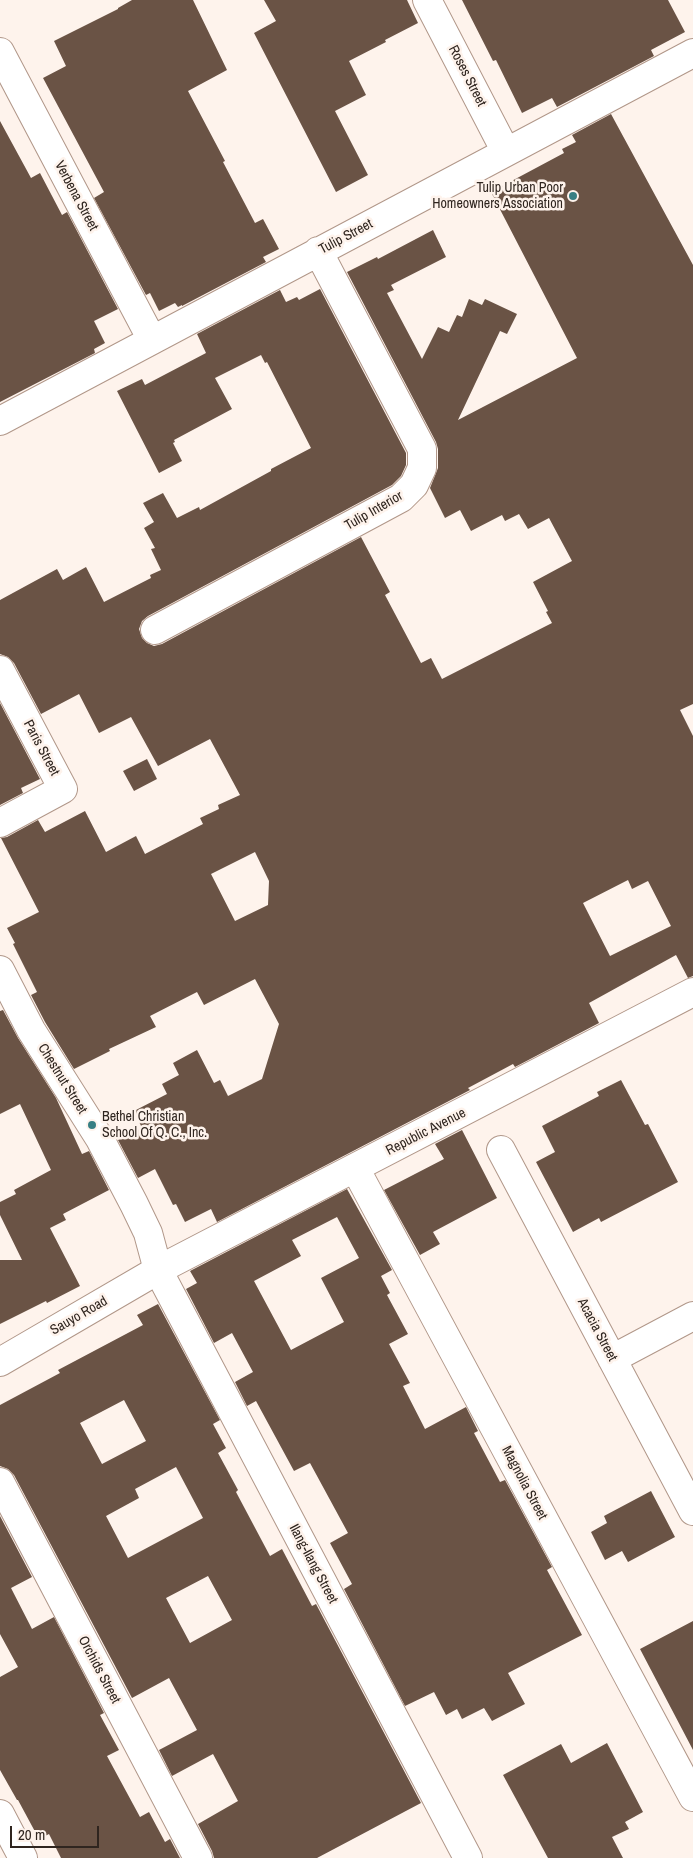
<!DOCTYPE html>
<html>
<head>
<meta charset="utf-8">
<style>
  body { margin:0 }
  #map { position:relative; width:693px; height:1858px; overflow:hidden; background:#fef3ec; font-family:"Archivo Narrow",sans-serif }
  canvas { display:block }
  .scale { position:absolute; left:10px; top:1826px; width:89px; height:22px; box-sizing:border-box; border:2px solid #2f251f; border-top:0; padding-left:6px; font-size:15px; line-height:18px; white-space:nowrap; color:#2f251f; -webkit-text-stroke:4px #fef3ec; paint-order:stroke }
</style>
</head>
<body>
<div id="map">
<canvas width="693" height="1858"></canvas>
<div class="scale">20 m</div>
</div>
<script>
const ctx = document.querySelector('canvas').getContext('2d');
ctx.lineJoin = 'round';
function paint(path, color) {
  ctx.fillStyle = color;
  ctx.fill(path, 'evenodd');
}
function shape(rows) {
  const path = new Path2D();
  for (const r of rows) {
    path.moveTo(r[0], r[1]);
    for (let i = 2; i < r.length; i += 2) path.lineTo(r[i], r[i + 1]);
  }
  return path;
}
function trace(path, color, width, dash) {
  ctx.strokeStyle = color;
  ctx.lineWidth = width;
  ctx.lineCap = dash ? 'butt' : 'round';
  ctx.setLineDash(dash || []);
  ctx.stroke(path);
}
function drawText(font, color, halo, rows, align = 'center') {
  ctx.font = font + ' "Archivo Narrow",sans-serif';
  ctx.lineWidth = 5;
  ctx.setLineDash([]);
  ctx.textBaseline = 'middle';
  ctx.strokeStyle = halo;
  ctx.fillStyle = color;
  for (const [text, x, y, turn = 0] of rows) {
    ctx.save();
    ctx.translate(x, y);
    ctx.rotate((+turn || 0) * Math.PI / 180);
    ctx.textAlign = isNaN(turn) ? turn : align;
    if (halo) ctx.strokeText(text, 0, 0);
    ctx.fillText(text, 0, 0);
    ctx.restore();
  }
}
const building = shape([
  [132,0,193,0,227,70,188,91,225,161,223,162,255,223,263,219,279,249,263,257,266,262,182,306,182,305,178,307,175,303,159,311,150,293,146,295,94,198,104,192,43,78,66,66,54,41,118,9,118,8],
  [264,0,407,0,418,23,385,40,386,42,349,61,366,95,335,111,368,175,336,192,254,33,276,21],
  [462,0,668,0,685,32,651,50,654,56,557,107,552,98,522,113,496,60,493,61],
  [611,114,693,265,693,704,680,710,693,736,693,976,688,978,676,955,589,1003,599,1023,515,1067,513,1064,468,1088,470,1090,217,1222,211,1209,185,1222,176,1204,173,1205,155,1169,138,1178,118,1140,142,1128,134,1111,167,1094,162,1084,179,1075,173,1063,197,1050,214,1083,220,1080,228,1096,262,1079,279,1024,255,979,204,1005,197,992,150,1016,156,1027,109,1049,110,1051,74,1069,45,1022,31,995,37,992,13,944,15,943,7,928,39,912,1,838,7,837,38,820,45,832,85,811,106,852,136,836,145,854,203,824,200,818,219,809,218,805,240,795,210,739,158,766,131,717,99,733,79,694,41,714,14,663,8,657,0,654,0,600,57,569,63,580,86,567,104,602,151,578,150,575,161,570,151,549,155,548,144,528,154,522,143,503,163,493,177,518,199,507,200,510,271,471,271,469,311,448,267,362,265,363,261,355,215,378,232,409,174,440,175,442,173,443,182,461,159,473,117,391,142,379,145,385,206,353,197,334,280,290,286,302,297,297,299,300,320,289,406,453,406,465,401,476,392,485,148,616,142,621,139,629,142,638,147,643,154,646,162,644,361,537,390,592,385,595,421,663,431,658,442,679,552,623,546,612,548,611,533,582,572,561,549,518,528,529,519,514,505,521,502,515,471,531,460,510,445,518,430,488,438,468,438,449,436,442,347,272,377,257,378,259,433,230,446,257,391,285,394,290,387,293,422,359,438,327,449,332,457,315,462,317,469,299,482,305,485,299,517,314,507,334,500,331,458,420,577,358,491,192,564,153,562,149,576,142,572,135],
  [255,852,269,881,268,905,235,921,211,874],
  [628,880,632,889,648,881,671,926,610,956,583,903],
  [0,121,31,178,40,173,62,215,67,212,118,309,94,321,105,343,94,349,95,353,0,402],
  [0,703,40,779,21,788,23,793,0,805],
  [147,759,157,779,134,791,123,771],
  [3,1010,18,1038,56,1098,82,1154,89,1151,109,1190,63,1214,66,1220,50,1228,80,1286,47,1303,46,1301,0,1324,0,1260,22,1260,0,1215,0,1202,16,1194,14,1190,51,1170,20,1104,0,1114,0,1011],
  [621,1080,645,1125,648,1124,678,1182,601,1222,599,1218,573,1232,536,1162,555,1152,542,1126,599,1096,597,1092],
  [462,1130,497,1198,433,1232,440,1244,420,1255,384,1190,444,1159,435,1144],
  [347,1189,392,1270,381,1276,390,1293,387,1295,408,1334,389,1344,410,1383,403,1386,425,1429,466,1407,478,1431,474,1433,500,1482,505,1480,552,1567,547,1570,582,1635,508,1673,525,1704,492,1721,484,1708,462,1719,457,1709,446,1715,434,1692,405,1706,344,1589,352,1584,330,1543,348,1533,310,1463,294,1471,256,1401,247,1406,235,1382,253,1372,232,1333,214,1343,186,1289,197,1283,190,1271],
  [337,1217,359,1258,321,1278,344,1322,291,1350,254,1281,301,1256,292,1240],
  [158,1304,220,1420,213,1424,226,1448,218,1453,238,1490,236,1492,270,1556,282,1549,312,1606,316,1604,421,1803,317,1858,214,1858,212,1851,198,1824,238,1801,213,1754,172,1776,159,1750,197,1730,169,1678,132,1698,14,1475,8,1469,0,1466,0,1405,60,1373,58,1370,143,1325,137,1315],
  [124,1400,146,1441,102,1464,80,1423],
  [176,1467,203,1518,128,1558,106,1516,139,1498,135,1489],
  [208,1576,232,1620,190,1643,166,1598],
  [651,1491,675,1537,628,1562,622,1551,605,1560,591,1532,607,1523,604,1516],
  [0,1516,32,1577,11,1588,32,1629,54,1617,104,1713,100,1715,119,1750,107,1756,140,1817,149,1812,165,1842,170,1839,180,1858,61,1858,49,1834,39,1839,18,1800,17,1800,0,1770,0,1677,18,1667,0,1634],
  [693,1621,693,1750,640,1649],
  [607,1743,643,1812,625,1822,629,1829,612,1837,623,1858,548,1858,503,1775,561,1744,571,1763]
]);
const minor = shape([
  [427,0,506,152],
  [0,52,152,340],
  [0,421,693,53],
  [155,630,401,498,414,485,422,468,422,449,318,251],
  [0,670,63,789,0,823],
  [0,970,31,1030,100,1139,134,1204,148,1233,158,1270,468,1858],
  [501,1150,693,1511],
  [355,1168,693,1797],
  [612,1359,693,1316],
  [0,1482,198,1858],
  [0,1814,23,1858]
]);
const major = shape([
  [0,1362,158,1270,693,992]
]);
const markers = [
  [573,196,5,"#377f84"],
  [92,1125,5,"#377f84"]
];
const streetNames = [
  ["Roses Street",467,76,63],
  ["Verbena Street",76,196,62],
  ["Tulip Street",346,237,-28],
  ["Tulip Interior",374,511,-30],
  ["Paris Street",41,748,62],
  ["Chestnut Street",62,1079,58],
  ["Republic Avenue",426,1132,-27],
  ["Sauyo Road",79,1316,-30],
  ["Acacia Street",597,1330,62],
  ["Magnolia Street",524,1483,62],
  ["Ilang-Ilang Street",313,1564,62],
  ["Orchids Street",99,1670,62]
];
const poiNames = [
  ["Tulip Urban Poor",563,188],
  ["Homeowners Association",563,204],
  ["Bethel Christian",102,1117,"left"],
  ["School Of Q. C., Inc.",102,1133,"left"]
];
paint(building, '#6a5345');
trace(minor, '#b19789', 30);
trace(major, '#b19789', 30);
trace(minor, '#fff', 28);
trace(major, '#fff', 28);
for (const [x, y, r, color] of markers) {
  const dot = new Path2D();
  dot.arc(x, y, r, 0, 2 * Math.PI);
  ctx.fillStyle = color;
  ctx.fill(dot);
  trace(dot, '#fef3ec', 2);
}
drawText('14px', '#2f251f', '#fef3ec', streetNames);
drawText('14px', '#2f251f', '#fef3ec', poiNames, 'right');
</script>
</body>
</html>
